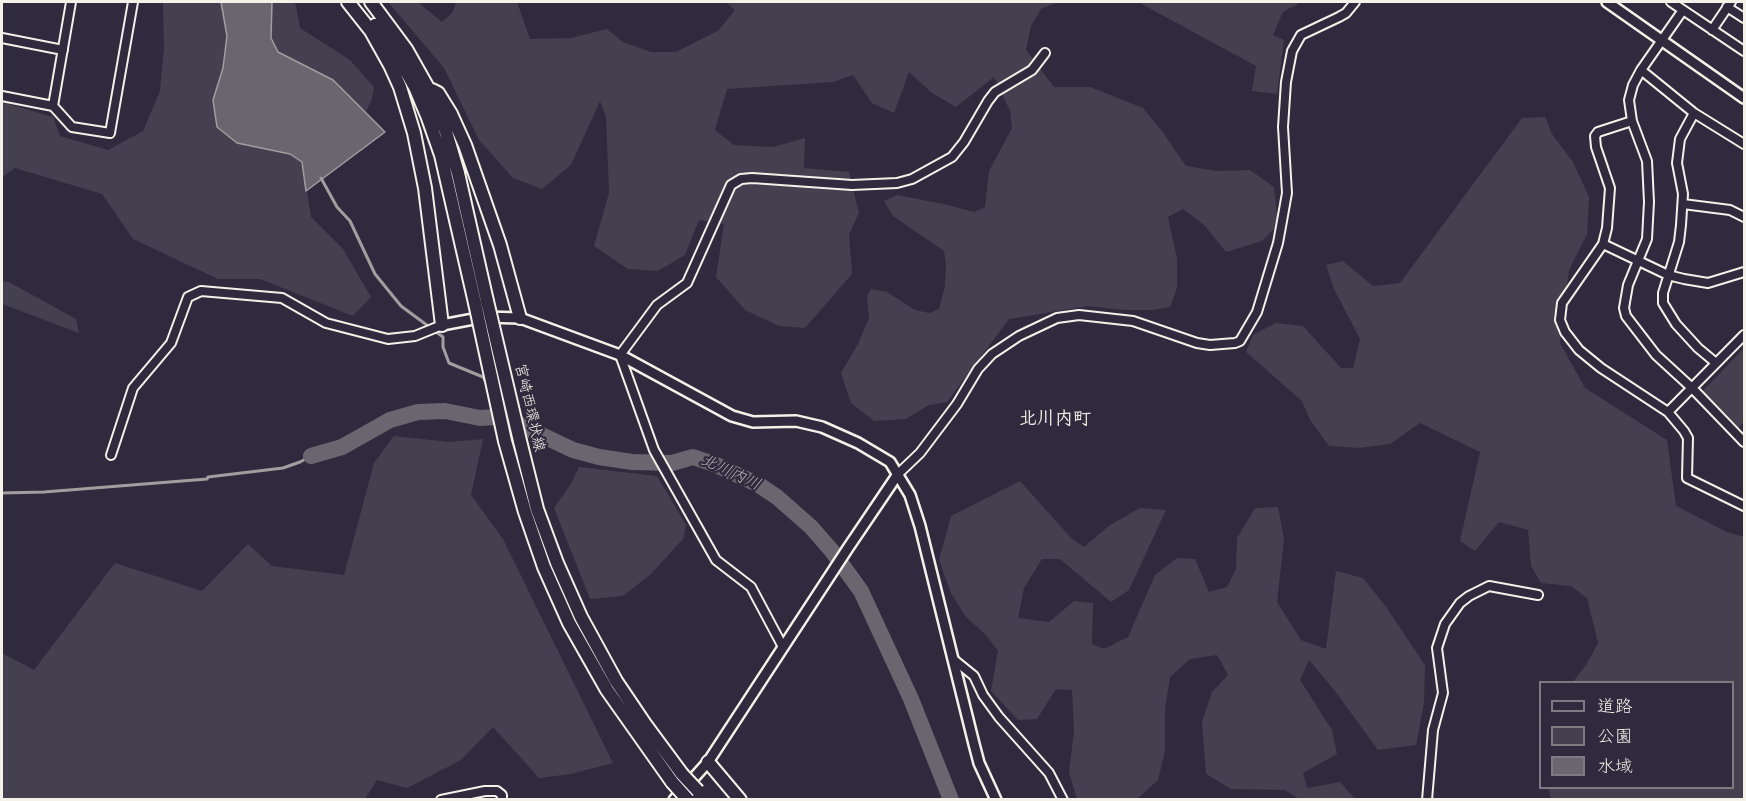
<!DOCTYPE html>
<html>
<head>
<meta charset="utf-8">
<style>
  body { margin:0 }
  #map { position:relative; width:1746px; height:801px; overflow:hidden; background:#2f2a3d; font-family:Kalam,"Klee One",sans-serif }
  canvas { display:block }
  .frame { position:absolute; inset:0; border:3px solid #f4f1e8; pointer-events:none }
  .legend { position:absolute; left:1539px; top:681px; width:195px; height:108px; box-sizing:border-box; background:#2f2a3d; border:2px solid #7e7a81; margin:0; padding:8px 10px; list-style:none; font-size:18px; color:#f4f1e8 }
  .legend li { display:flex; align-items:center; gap:12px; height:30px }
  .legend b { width:30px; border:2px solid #7e7a81 }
</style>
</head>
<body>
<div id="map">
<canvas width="1746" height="801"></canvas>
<div class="frame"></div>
<ul class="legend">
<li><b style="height:8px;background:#2f2a3d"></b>道路</li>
<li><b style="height:16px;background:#454050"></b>公園</li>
<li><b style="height:16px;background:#6a6670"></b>水域</li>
</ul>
</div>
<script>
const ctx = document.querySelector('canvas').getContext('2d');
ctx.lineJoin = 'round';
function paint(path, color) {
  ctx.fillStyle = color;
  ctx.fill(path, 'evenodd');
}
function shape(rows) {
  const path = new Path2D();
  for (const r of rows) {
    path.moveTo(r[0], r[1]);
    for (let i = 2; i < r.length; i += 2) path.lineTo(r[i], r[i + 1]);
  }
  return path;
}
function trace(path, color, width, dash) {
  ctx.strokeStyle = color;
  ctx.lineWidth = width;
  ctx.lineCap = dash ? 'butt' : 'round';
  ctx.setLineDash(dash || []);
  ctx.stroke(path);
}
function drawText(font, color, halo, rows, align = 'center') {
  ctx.font = font + ' Kalam,"Klee One",sans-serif';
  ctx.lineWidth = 4.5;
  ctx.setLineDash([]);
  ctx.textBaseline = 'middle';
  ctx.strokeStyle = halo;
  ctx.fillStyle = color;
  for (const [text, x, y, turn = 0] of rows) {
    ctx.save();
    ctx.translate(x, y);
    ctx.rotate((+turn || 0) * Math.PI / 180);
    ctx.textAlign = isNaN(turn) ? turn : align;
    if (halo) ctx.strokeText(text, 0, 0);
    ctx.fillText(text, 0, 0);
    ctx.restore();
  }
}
const green = shape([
  [163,2,221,2,227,36,223,68,213,100,217,127,237,143,290,154,302,162,311,217,343,249,371,297,353,316,260,279,218,279,133,239,102,194,15,168,2,177,2,102,53,117,60,136,108,150,143,131,160,91,164,48],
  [272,2,295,2,300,28,350,60,374,87,372,99,366,112,333,80,278,52,271,38],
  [388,2,418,2,442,22,453,12,456,2,517,2,530,39,571,38,607,29,623,42,651,52,676,52,719,30,735,10,726,2,1058,2,1041,9,1031,26,1026,50,1054,87,1090,87,1143,108,1162,131,1186,166,1217,171,1250,170,1274,187,1278,225,1262,241,1226,252,1204,225,1183,209,1168,217,1177,259,1177,288,1170,307,1154,310,1123,310,1088,306,1009,319,947,402,929,405,906,419,874,421,851,403,841,373,858,344,869,318,867,296,871,289,887,292,915,310,929,313,939,309,945,286,946,264,944,251,893,216,884,201,897,195,948,205,974,212,985,207,989,171,1012,128,1010,111,994,77,956,107,932,93,909,72,894,113,872,103,853,75,833,82,727,89,715,130,734,145,773,147,805,138,804,168,849,172,859,213,849,234,852,274,805,328,779,326,745,310,716,277,724,224,699,220,685,255,658,271,628,269,594,246,609,193,606,117,600,101,571,165,542,189,513,178,479,140,444,68],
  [1138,2,1301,2,1283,12,1273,35,1284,40,1277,94,1252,91,1256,66],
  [1545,117,1552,134,1573,162,1589,197,1587,234,1569,270,1560,343,1585,388,1667,440,1676,506,1727,532,1744,537,1744,799,1551,799,1548,788,1732,788,1732,682,1573,682,1586,665,1598,643,1587,598,1571,586,1541,583,1531,566,1528,530,1499,522,1475,551,1460,541,1480,452,1420,423,1390,444,1359,448,1329,446,1310,420,1302,401,1246,352,1253,335,1276,323,1303,326,1341,368,1353,368,1360,339,1334,289,1326,265,1343,261,1373,286,1400,283,1522,118],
  [2,281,9,282,76,319,79,333,2,304],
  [1744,348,1744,421,1737,430,1699,395],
  [394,436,449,442,483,439,471,495,503,539,613,763,571,774,539,778,493,727,461,760,407,788,377,780,365,799,2,799,2,653,34,670,115,563,202,591,248,544,272,566,344,575,374,463],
  [579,467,657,476,686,525,683,539,651,574,623,596,590,599,554,508,572,482],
  [1020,481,1072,539,1084,547,1110,525,1140,508,1166,510,1129,590,1111,602,1060,559,1042,559,1024,588,1018,618,1049,622,1074,601,1093,603,1092,644,1104,649,1128,637,1155,575,1177,558,1195,559,1209,592,1227,587,1236,569,1237,538,1255,508,1278,507,1284,539,1277,602,1301,640,1326,649,1336,571,1363,578,1387,608,1425,665,1424,703,1416,745,1378,750,1335,691,1309,660,1300,680,1332,730,1337,754,1303,773,1307,788,1340,782,1355,799,1299,799,1285,790,1231,789,1206,774,1202,722,1212,692,1228,675,1217,655,1190,659,1170,677,1165,709,1165,751,1158,780,1137,799,1077,799,1069,772,1074,732,1072,690,1056,689,1037,719,1018,720,991,691,998,651,986,635,966,617,951,593,939,560,951,516]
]);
const water = shape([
  [221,2,272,2,271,38,278,52,333,80,385,132,306,191,302,162,290,154,237,143,217,127,213,100,223,68,227,36,221,2]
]);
const stream = shape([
  [321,178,337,207,350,221,375,274,401,306,443,337,443,347,449,363,483,377,488,385],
  [2,493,44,492,207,479,208,477,283,468,300,462,311,456]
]);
const river = shape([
  [311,456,342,447,390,420,418,412,445,411,480,418,495,417,514,422,573,450,599,457,632,462,672,463,693,457,714,464,759,485,777,497,811,527,832,551,861,591,911,699,951,800]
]);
const minor = shape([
  [1671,2,1744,51],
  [1727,7,1744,18],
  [1683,10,1641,70,1633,85,1629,100,1632,121,1647,161,1649,202,1647,239,1628,285,1624,308,1626,316,1656,355,1692,388,1744,442],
  [1712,30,1731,2],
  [2,38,63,50],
  [1641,70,1694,113,1744,144],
  [2,96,53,106,72,127,110,133,133,2],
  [53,106,71,2],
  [1694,113,1680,139,1677,163,1683,194,1681,225,1679,242,1663,293,1663,303,1676,324,1698,348,1716,363],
  [1632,121,1598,132,1595,136,1596,147,1610,188,1607,228,1603,244,1562,303,1560,320,1565,332,1579,350,1601,368,1668,412,1684,431,1688,438,1687,478,1744,506],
  [1683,204,1730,210,1744,217],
  [1603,244,1668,275,1684,279,1708,283,1744,272],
  [1668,412,1744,335],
  [111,455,133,388,171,343,188,297,201,291,282,298,326,323,388,339,415,336,442,325],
  [898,474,920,453,957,404,978,369,992,354,1019,336,1057,318,1079,315,1133,321,1197,343,1210,345,1235,343,1240,341,1257,312,1278,243,1282,221,1287,193,1283,127,1286,82,1292,51,1301,35,1339,17,1346,13,1355,2],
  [783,647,751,587,716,560,654,450,620,355,657,305,687,283,731,185,741,179,752,178,852,185,897,183,912,179,952,157,964,142,988,101,995,92,1032,70,1045,53],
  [953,659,974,676,983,695,999,717,1049,773,1063,800],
  [441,800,485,791,497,791,502,795,502,800],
  [1427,800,1433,730,1443,693,1437,648,1445,624,1460,603,1469,596,1489,586,1538,595]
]);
const tertiary = shape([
  [1607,2,1744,98],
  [442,325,484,317,520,318,620,355,732,416,753,422,796,421,822,427,858,443,890,462,910,495,920,526,974,744,979,763,996,800],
  [674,800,708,762,848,548,898,474]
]);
const primary = shape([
  [348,2,371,31,390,65,400,87,414,133,425,188,442,325],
  [371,2,406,49,428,88,446,132,458,173,487,301],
  [375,25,395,52,415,87,428,118,441,155,475,303],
  [432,90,438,93,451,114,465,145,500,245,520,318],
  [505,441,525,512,544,567,569,623,607,690,672,782],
  [520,441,537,509,557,563,581,617,616,681,645,724,682,774],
  [708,762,740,800]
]);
const primaryBridge = shape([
  [487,301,520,441],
  [475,303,505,441],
  [682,774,698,791],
  [672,782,688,800]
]);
const streetNames = [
  ["宮崎西環状線",528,408,77]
];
const waterNames = [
  ["北川内川",730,474,25]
];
const quarterNames = [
  ["北川内町",1055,421]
];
paint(green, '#454050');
paint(water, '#6a6670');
trace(water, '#a19ea0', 1.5);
trace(stream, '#a19ea0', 3);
trace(river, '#6a6670', 16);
trace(minor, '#f4f1e8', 12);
trace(tertiary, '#f4f1e8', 14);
trace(primary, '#f4f1e8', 16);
trace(minor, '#2f2a3d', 8);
trace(tertiary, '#2f2a3d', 9);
trace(primary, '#2f2a3d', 12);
trace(primaryBridge, '#f4f1e8', 16, []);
trace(primaryBridge, '#2f2a3d', 12);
drawText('15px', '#f4f1e8', '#2f2a3d', streetNames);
drawText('italic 16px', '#b6b2b2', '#2f2a3d', waterNames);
drawText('bold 18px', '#f4f1e8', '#2f2a3d', quarterNames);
</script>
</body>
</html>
